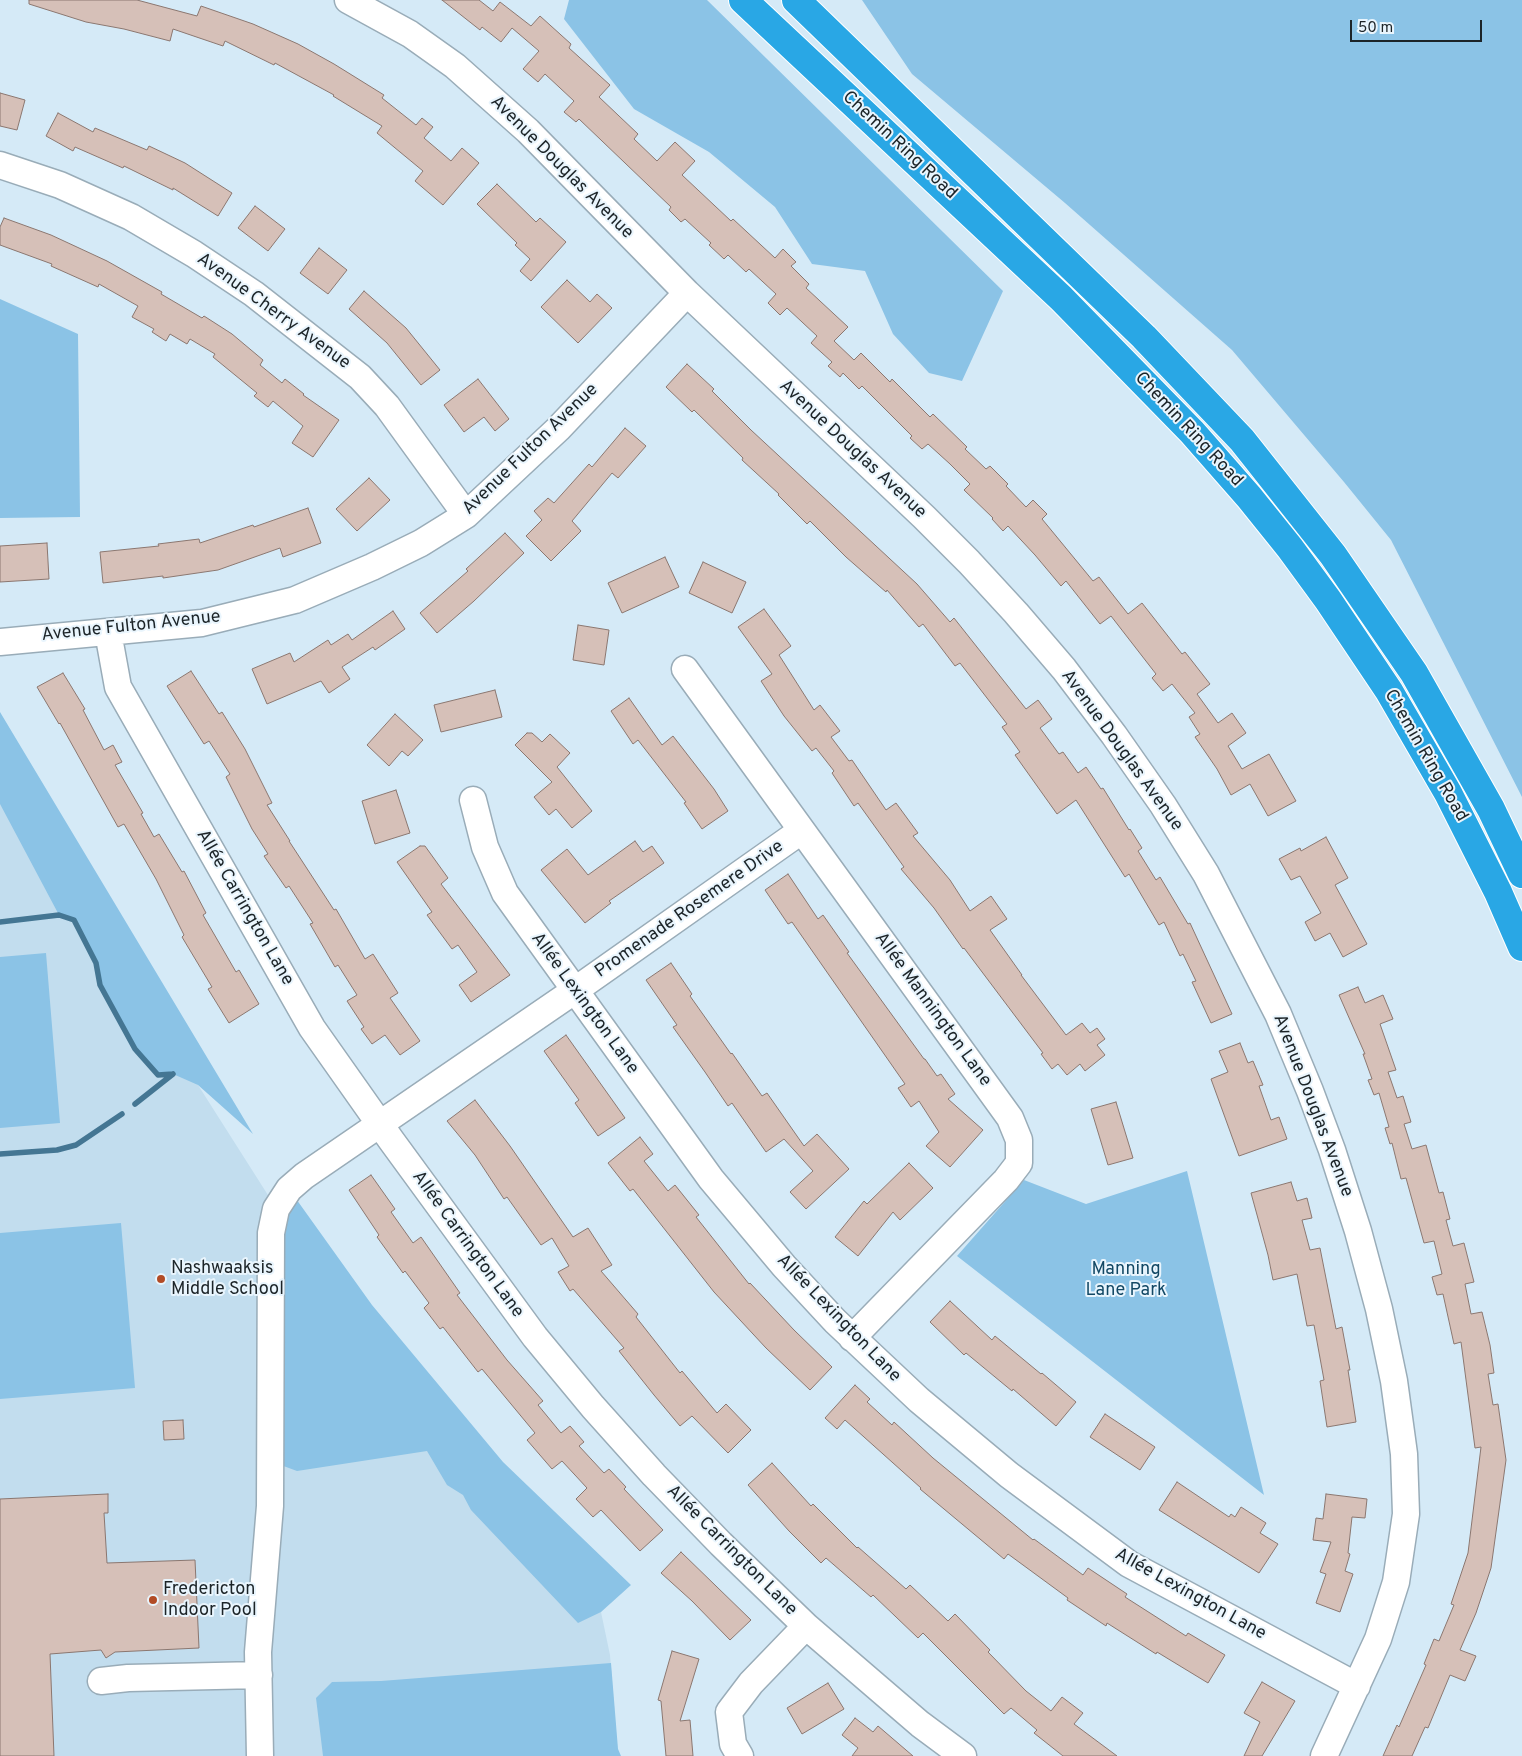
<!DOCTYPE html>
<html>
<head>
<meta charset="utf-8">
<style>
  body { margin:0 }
  #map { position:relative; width:1522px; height:1756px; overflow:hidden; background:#d5eaf7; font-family:Overpass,sans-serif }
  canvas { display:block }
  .scale { position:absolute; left:1350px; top:20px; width:132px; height:22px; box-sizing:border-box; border:2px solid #1c2428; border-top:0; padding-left:6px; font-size:15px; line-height:18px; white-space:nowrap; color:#1c2428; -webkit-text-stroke:4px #e9f5fd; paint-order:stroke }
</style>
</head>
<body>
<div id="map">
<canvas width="1522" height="1756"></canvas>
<div class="scale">50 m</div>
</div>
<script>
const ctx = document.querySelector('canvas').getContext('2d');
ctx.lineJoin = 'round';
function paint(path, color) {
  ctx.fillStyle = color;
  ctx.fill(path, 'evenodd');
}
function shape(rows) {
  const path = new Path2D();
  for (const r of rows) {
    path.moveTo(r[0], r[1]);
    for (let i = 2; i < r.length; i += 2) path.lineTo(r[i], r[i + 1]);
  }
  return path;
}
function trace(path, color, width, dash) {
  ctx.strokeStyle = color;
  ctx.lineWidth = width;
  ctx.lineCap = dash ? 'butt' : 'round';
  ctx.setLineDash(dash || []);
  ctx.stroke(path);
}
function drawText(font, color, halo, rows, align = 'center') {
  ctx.font = font + ' Overpass,sans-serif';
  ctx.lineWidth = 4;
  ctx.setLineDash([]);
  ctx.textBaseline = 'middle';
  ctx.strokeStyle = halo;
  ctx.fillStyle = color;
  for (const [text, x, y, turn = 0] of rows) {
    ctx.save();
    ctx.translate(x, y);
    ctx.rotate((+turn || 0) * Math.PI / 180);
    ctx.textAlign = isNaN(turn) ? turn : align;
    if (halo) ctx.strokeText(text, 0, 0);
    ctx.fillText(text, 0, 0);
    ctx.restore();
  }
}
const built = shape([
  [0,760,198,1085,355,1332,435,1420,601,1612,610,1655,618,1756,0,1756]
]);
const green = shape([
  [569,0,707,0,1003,291,962,381,929,373,893,334,865,271,812,264,775,207,709,152,634,109,564,19],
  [862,0,1522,0,1522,797,1391,540,1344,482,1232,350,1065,203,912,74],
  [0,299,78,334,80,517,0,518],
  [0,712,253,1134,198,1085,173,1074,158,1075,135,1049,100,985,96,963,74,920,59,915,0,804],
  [46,953,60,1123,0,1128,0,957],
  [1187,1171,1264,1495,957,1256,1024,1180,1086,1204],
  [289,1189,372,1305,503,1462,631,1585,601,1612,578,1623,471,1510,463,1495,447,1485,427,1451,297,1471,270,1461,271,1233],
  [121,1223,135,1388,0,1399,0,1233],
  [611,1663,618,1749,621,1756,323,1756,316,1698,332,1682,381,1681]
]);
const stream = shape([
  [0,922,59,915,74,920,96,963,100,985,135,1049,158,1075,173,1074],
  [135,1104,173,1074],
  [0,1154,57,1150,76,1145,122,1114]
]);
const building = shape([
  [29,0,137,0,197,16,201,6,253,24,298,44,334,64,384,95,382,98,416,125,422,118,433,127,424,138,451,161,462,148,479,163,443,205,415,181,423,171,377,133,382,126,333,96,334,95,275,63,274,65,225,41,223,46,173,29,170,41,124,29,86,22,29,4,29,0],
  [442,0,479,0,493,11,500,2,531,26,540,16,571,44,569,48,610,85,599,97,638,134,634,139,657,161,675,142,695,161,682,175,731,221,733,219,775,258,783,249,796,262,791,266,809,284,806,288,848,327,834,341,854,360,861,353,890,382,892,379,930,417,933,414,967,447,965,449,986,469,990,466,1008,484,1006,486,1026,507,1033,500,1047,514,1042,519,1047,525,1093,581,1099,577,1128,614,1142,603,1182,654,1185,652,1210,684,1197,694,1218,723,1232,713,1246,733,1228,746,1242,769,1269,754,1296,801,1268,816,1250,784,1231,795,1217,769,1195,737,1200,734,1189,717,1195,713,1172,684,1163,691,1152,678,1156,674,1111,616,1100,624,1066,581,1061,586,1035,555,1008,526,1003,531,992,519,993,518,964,490,970,484,950,464,928,444,922,449,910,438,912,436,862,386,859,389,843,373,840,377,828,366,832,362,811,343,817,336,787,308,780,315,768,303,776,294,749,269,746,272,728,255,724,259,709,245,711,243,685,219,681,222,669,210,671,207,579,119,576,122,564,112,574,101,545,74,538,82,523,69,539,51,512,28,501,42,482,27,480,30,442,0],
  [0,93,25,100,17,130,0,126,0,93],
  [58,113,93,132,95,128,147,150,149,146,185,163,232,193,218,216,173,188,173,190,124,166,123,168,75,147,73,151,46,136,58,113],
  [497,184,536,222,540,218,566,242,531,281,520,271,530,259,515,245,517,243,477,204,497,184],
  [255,206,285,229,268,251,238,228,255,206],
  [4,218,51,235,107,261,162,292,161,294,202,318,204,316,232,334,263,360,260,365,282,383,285,379,304,394,303,395,339,420,313,457,292,443,303,426,273,401,268,407,254,396,257,393,213,357,215,354,190,339,187,344,170,334,166,341,152,332,154,329,132,317,138,306,99,284,98,287,51,266,52,264,0,245,0,227,4,218],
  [319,248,347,270,328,294,300,273,319,248],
  [567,280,590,302,597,294,612,308,578,343,541,307,567,280],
  [364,291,406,328,440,370,421,385,387,343,349,309,364,291],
  [687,364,714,389,712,391,751,430,917,584,950,622,954,618,1026,709,1038,700,1052,719,1040,728,1059,754,1063,752,1078,773,1086,767,1101,789,1103,788,1129,830,1130,829,1142,848,1138,851,1156,880,1160,877,1188,924,1190,923,1232,1014,1211,1023,1192,982,1196,981,1183,954,1180,956,1164,922,1159,925,1129,874,1125,877,1076,800,1057,814,1015,755,1020,752,1002,727,1007,724,960,663,955,666,923,624,919,627,887,590,886,592,846,557,810,521,807,524,778,495,779,494,742,460,743,458,694,410,692,412,666,387,687,364],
  [478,379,509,419,495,431,484,417,464,432,444,405,478,379],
  [625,428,646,446,618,478,612,473,572,521,581,531,551,561,526,536,542,520,534,511,548,498,554,503,589,464,592,467,625,428],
  [369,478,390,500,357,531,336,509,369,478],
  [308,508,321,543,283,557,280,548,218,570,163,578,163,576,103,583,100,552,159,546,158,544,199,539,200,543,253,525,254,527,308,508],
  [505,533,524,553,474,601,437,633,420,613,468,571,466,569,505,533],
  [47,543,49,579,0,582,0,546,47,543],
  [665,557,679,587,622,613,608,583,665,557],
  [703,562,746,582,732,613,689,593,703,562],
  [764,609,791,646,779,655,814,710,820,705,840,731,831,737,849,761,852,760,886,810,896,803,918,833,913,836,950,880,970,911,991,896,1007,919,990,930,1022,975,1021,975,1066,1035,1082,1023,1090,1033,1097,1028,1105,1039,1097,1045,1105,1055,1085,1071,1080,1064,1067,1075,1058,1064,1052,1069,1041,1054,1043,1053,964,948,963,949,934,908,901,869,904,867,858,803,854,806,832,773,834,771,816,748,812,751,784,716,761,681,772,674,738,627,764,609],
  [393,611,405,629,375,650,373,647,342,667,350,679,329,693,321,681,267,704,252,669,290,653,294,662,328,640,331,645,348,634,352,640,393,611],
  [578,625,609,630,604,665,573,660,578,625],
  [191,671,219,714,222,712,245,749,272,803,267,805,290,841,289,841,334,910,336,909,365,959,373,954,398,993,390,998,420,1041,400,1055,385,1035,372,1044,361,1029,364,1027,347,1001,357,995,338,965,335,967,310,924,313,923,289,886,286,888,264,856,268,854,252,829,226,777,230,774,209,741,204,744,167,686,191,671],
  [63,673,85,709,83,710,104,750,113,745,122,762,115,765,143,813,141,814,154,837,159,834,182,872,184,871,206,913,203,915,236,972,239,970,259,1004,229,1023,208,989,212,987,182,937,184,935,156,879,124,824,118,827,60,723,59,724,37,687,63,673],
  [495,690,502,717,441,732,434,705,495,690],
  [629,698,662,745,673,736,714,789,728,811,702,829,684,803,686,802,638,740,633,744,611,711,629,698],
  [395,714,423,740,408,756,402,751,389,766,367,745,395,714],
  [527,733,532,733,542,742,550,734,570,753,557,767,592,811,572,828,556,809,549,815,534,797,552,782,515,745,527,733],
  [396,790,410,833,375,844,362,801,396,790],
  [1326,837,1348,878,1335,885,1367,944,1343,957,1330,933,1315,941,1305,922,1321,913,1300,876,1291,880,1279,859,1300,848,1301,851,1326,837],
  [635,841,643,852,652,846,664,863,609,901,611,903,585,923,541,870,567,849,588,875,635,841],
  [420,846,425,846,448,878,441,884,510,975,471,1002,459,985,477,972,458,945,452,949,427,915,432,912,397,862,420,846],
  [788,874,818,919,823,915,849,952,847,953,924,1059,925,1059,937,1076,941,1074,955,1094,948,1099,983,1130,950,1167,926,1146,939,1132,919,1101,911,1107,898,1088,905,1084,792,922,788,924,765,890,788,874],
  [671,963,692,994,690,996,731,1054,732,1053,762,1096,767,1093,804,1146,817,1134,849,1169,806,1209,790,1192,813,1171,784,1139,766,1152,732,1103,728,1106,705,1072,673,1027,677,1025,646,980,671,963],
  [1358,987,1365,1003,1383,995,1393,1019,1380,1024,1396,1070,1388,1072,1397,1098,1403,1096,1411,1122,1404,1124,1412,1149,1426,1145,1439,1193,1443,1192,1450,1219,1446,1220,1453,1246,1464,1243,1474,1282,1465,1284,1471,1314,1482,1312,1490,1345,1494,1373,1488,1374,1493,1405,1498,1404,1506,1460,1491,1568,1476,1613,1460,1650,1476,1656,1465,1681,1450,1675,1428,1728,1425,1727,1412,1756,1383,1756,1397,1725,1399,1727,1426,1665,1424,1664,1434,1639,1439,1641,1454,1605,1451,1604,1468,1553,1481,1447,1475,1448,1461,1342,1454,1344,1443,1294,1437,1295,1432,1277,1442,1274,1434,1241,1424,1243,1406,1178,1401,1179,1392,1143,1390,1144,1385,1128,1389,1127,1379,1093,1374,1095,1368,1080,1372,1079,1363,1054,1365,1054,1339,995,1358,987],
  [566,1035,625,1118,598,1136,575,1103,579,1100,544,1051,566,1035],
  [1240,1043,1248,1063,1253,1061,1263,1085,1259,1086,1271,1120,1279,1117,1287,1139,1239,1156,1211,1079,1228,1072,1219,1051,1240,1043],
  [475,1100,510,1146,573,1237,588,1228,612,1265,601,1271,638,1314,636,1317,680,1373,682,1371,717,1413,726,1404,751,1430,728,1453,692,1416,680,1426,654,1395,619,1351,624,1348,573,1289,570,1291,558,1272,569,1266,552,1238,541,1245,507,1197,504,1199,475,1155,447,1121,475,1100],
  [1116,1102,1133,1158,1108,1165,1091,1109,1116,1102],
  [640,1137,653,1154,644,1161,668,1191,675,1185,699,1215,696,1217,749,1284,750,1283,794,1330,832,1367,810,1390,766,1348,714,1292,633,1189,630,1191,608,1163,640,1137],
  [909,1163,933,1188,900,1220,893,1212,858,1256,835,1237,864,1201,867,1204,909,1163],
  [371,1175,395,1209,391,1212,413,1243,421,1237,460,1293,457,1295,507,1360,543,1401,538,1405,561,1433,570,1426,584,1442,579,1446,604,1473,609,1469,626,1487,624,1489,663,1530,640,1551,601,1510,593,1517,576,1499,587,1488,562,1461,552,1469,527,1440,535,1433,482,1369,478,1372,443,1327,440,1329,424,1308,429,1303,405,1271,403,1273,377,1237,379,1235,349,1190,371,1175],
  [1291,1182,1297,1201,1307,1198,1312,1218,1302,1220,1310,1250,1320,1248,1336,1329,1342,1327,1350,1370,1348,1370,1356,1422,1327,1427,1320,1381,1324,1380,1314,1325,1307,1326,1297,1274,1273,1280,1268,1255,1251,1193,1291,1182],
  [950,1301,992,1340,995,1336,1041,1374,1042,1373,1076,1402,1056,1426,1013,1389,1012,1391,966,1353,964,1355,930,1322,950,1301],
  [855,1385,870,1399,867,1402,892,1425,894,1422,933,1458,1033,1540,1034,1539,1083,1575,1088,1568,1127,1594,1125,1597,1186,1636,1188,1633,1225,1655,1208,1683,1157,1652,1156,1654,1107,1623,1106,1626,1067,1600,1068,1598,1008,1554,1004,1559,920,1489,921,1488,845,1420,837,1429,825,1418,855,1385],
  [1105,1414,1155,1447,1140,1470,1090,1437,1105,1414],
  [183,1420,184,1439,164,1440,163,1421,183,1420],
  [772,1463,811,1506,813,1504,857,1548,858,1547,906,1589,910,1585,948,1621,955,1614,990,1650,988,1652,1026,1691,1051,1711,1062,1697,1083,1713,1074,1724,1117,1756,1063,1756,1034,1733,1037,1730,1011,1708,1004,1714,923,1633,918,1638,873,1595,871,1597,826,1558,821,1563,789,1531,748,1485,772,1463],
  [1177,1482,1229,1517,1231,1514,1235,1517,1241,1507,1266,1523,1260,1533,1278,1544,1259,1573,1159,1510,1177,1482],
  [108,1494,108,1513,104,1513,107,1563,195,1560,199,1648,115,1652,106,1658,101,1650,50,1654,54,1756,0,1756,0,1499,108,1494],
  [1326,1494,1367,1499,1365,1518,1352,1517,1348,1553,1350,1554,1345,1571,1353,1574,1340,1612,1316,1603,1326,1574,1320,1572,1331,1542,1313,1540,1316,1518,1323,1519,1326,1494],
  [681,1552,751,1620,730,1640,692,1601,661,1573,681,1552],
  [672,1651,699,1659,680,1721,690,1720,693,1756,666,1756,661,1701,658,1700,672,1651],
  [1262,1682,1295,1701,1262,1756,1244,1756,1260,1722,1244,1713,1262,1682],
  [828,1683,844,1709,802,1734,787,1708,828,1683],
  [855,1718,873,1732,878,1726,913,1756,852,1756,858,1748,842,1735,855,1718]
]);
const minor = shape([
  [348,0,410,34,455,66,528,131,687,293,924,517,969,562,1016,613,1064,669,1114,735,1163,805,1206,874,1278,1014,1310,1091,1332,1150,1358,1231,1379,1309,1394,1381,1404,1454,1406,1514,1396,1582,1378,1639,1324,1756],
  [0,165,60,185,131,217,194,254,254,294,360,377,387,406,466,515],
  [108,632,118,687,312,1028,391,1140,535,1337,593,1407,654,1475,721,1544,806,1626,920,1724,963,1756],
  [0,642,202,623,295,600,372,567,421,543,466,515,558,429,687,293],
  [685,669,1010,1118,1019,1140,1019,1163,1006,1180,852,1338],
  [473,800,485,847,505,893,711,1179,784,1266,835,1321,919,1400,1009,1475,1129,1564,1357,1686],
  [101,1681,128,1678,259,1675],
  [260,1756,258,1652,270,1506,271,1233,276,1209,289,1189,304,1176,574,991,801,831],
  [740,1756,733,1744,729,1712,751,1683,806,1626]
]);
const highway = shape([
  [743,0,1061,298,1192,432,1249,497,1290,548,1328,600,1389,691,1448,793,1498,892,1522,947],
  [796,0,1144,337,1242,440,1333,555,1414,673,1491,809,1522,874]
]);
const markers = [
  [161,1279,5,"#b24b25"],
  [153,1600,5,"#b24b25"]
];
const streetNames = [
  ["Chemin Ring Road",899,146,43],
  ["Avenue Douglas Avenue",561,168,45],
  ["Avenue Cherry Avenue",273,312,36],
  ["Chemin Ring Road",1188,430,47],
  ["Avenue Fulton Avenue",531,450,-44],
  ["Avenue Douglas Avenue",852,450,43],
  ["Avenue Fulton Avenue",131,627,-6],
  ["Avenue Douglas Avenue",1121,751,54],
  ["Chemin Ring Road",1425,756,60],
  ["Allée Carrington Lane",244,908,60],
  ["Promenade Rosemere Drive",690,910,-35],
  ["Allée Lexington Lane",584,1004,54],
  ["Allée Mannington Lane",932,1010,54],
  ["Avenue Douglas Avenue",1312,1106,69],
  ["Allée Carrington Lane",467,1245,54],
  ["Allée Lexington Lane",838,1319,46],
  ["Allée Carrington Lane",731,1551,45],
  ["Allée Lexington Lane",1190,1595,29]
];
const poiNames = [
  ["Nashwaaksis",171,1269],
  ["Middle School",171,1290],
  ["Fredericton",163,1590],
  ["Indoor Pool",163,1611]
];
const parkNames = [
  ["Manning",1126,1270],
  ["Lane Park",1126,1291]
];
paint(built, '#c2ddee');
paint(green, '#8bc3e6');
trace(stream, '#447693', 5.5);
paint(building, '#d6c0b8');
trace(building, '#8b7770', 1);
trace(minor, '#99acb8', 29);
trace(highway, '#fff', 30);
trace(minor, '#fff', 26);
trace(highway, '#29a7e5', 28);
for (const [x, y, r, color] of markers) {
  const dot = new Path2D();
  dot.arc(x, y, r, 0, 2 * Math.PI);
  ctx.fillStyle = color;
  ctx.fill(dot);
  trace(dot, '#e9f5fd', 2);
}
drawText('18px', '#1c2428', '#e9f5fd', streetNames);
drawText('18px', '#1c2428', '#e9f5fd', poiNames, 'left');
drawText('18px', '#124865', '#e9f5fd', parkNames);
</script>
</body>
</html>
